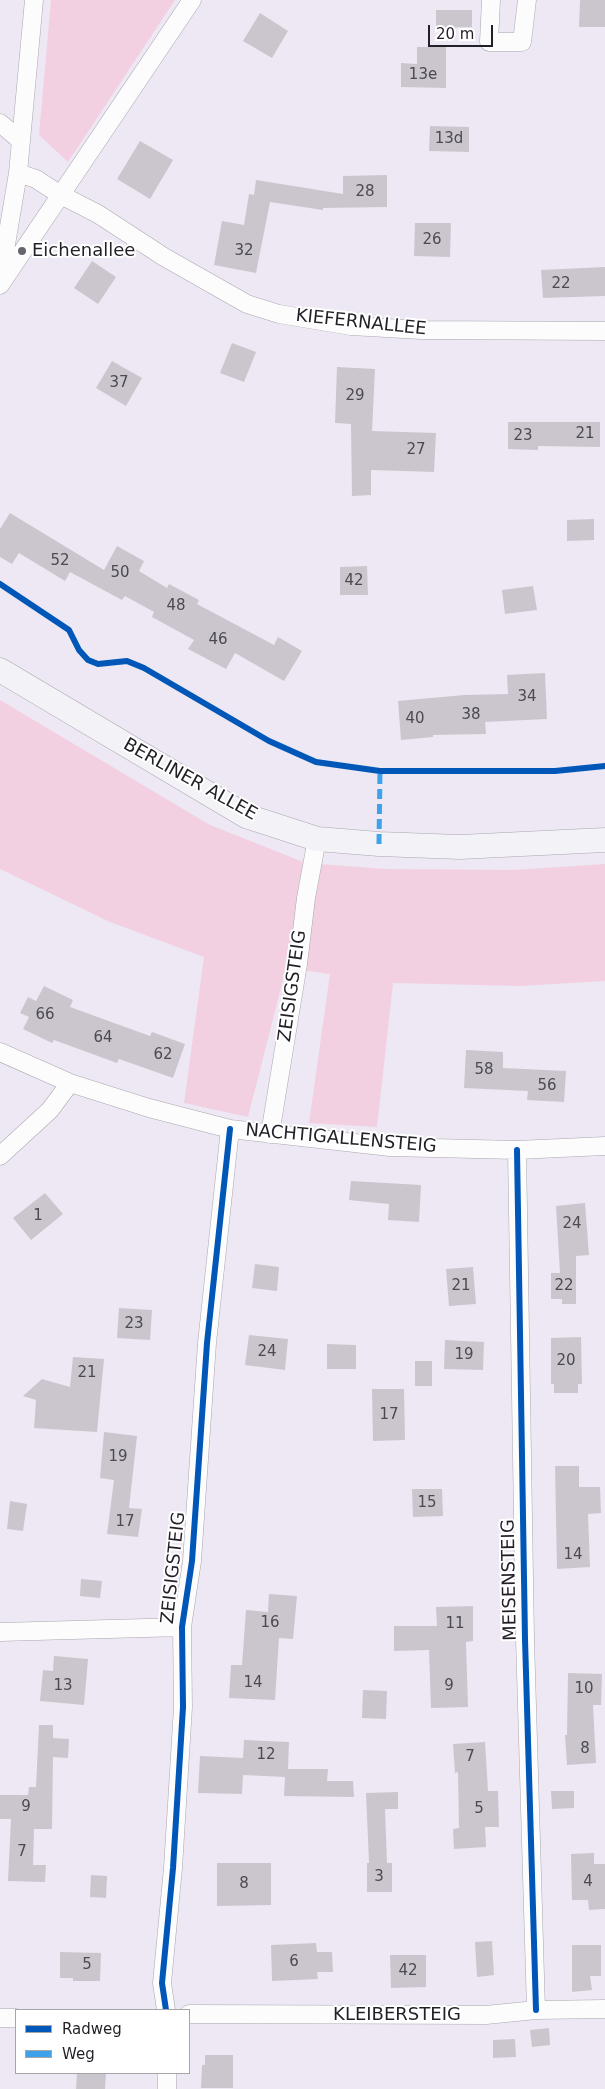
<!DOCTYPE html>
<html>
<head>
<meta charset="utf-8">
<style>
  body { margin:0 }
  #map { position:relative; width:605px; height:2089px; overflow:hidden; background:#ede8f3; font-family:"DejaVu Sans",sans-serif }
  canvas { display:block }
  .legend { position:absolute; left:15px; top:2009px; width:175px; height:65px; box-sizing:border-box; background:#fff; border:1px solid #a7a5a8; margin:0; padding:6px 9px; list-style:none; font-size:15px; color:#221f26 }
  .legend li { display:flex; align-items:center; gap:10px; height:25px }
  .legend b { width:25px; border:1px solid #a7a5a8 }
  .scale { position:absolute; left:428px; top:25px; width:65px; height:22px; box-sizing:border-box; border:2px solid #221f26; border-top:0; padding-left:6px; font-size:15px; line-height:18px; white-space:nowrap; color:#221f26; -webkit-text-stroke:4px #fff; paint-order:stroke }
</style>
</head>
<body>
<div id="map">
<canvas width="605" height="2089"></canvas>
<ul class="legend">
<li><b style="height:6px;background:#0057b8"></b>Radweg</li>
<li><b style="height:6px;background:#3ea2eb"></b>Weg</li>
</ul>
<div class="scale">20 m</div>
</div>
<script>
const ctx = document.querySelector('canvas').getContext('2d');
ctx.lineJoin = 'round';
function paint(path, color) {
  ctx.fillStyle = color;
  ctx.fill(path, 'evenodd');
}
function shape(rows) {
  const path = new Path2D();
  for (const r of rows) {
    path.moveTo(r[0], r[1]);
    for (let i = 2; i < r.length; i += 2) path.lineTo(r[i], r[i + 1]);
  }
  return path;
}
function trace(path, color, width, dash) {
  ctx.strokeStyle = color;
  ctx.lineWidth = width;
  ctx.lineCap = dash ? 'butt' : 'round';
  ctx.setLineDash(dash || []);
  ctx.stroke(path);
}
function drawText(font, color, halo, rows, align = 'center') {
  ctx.font = font + ' "DejaVu Sans",sans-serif';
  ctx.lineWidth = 4;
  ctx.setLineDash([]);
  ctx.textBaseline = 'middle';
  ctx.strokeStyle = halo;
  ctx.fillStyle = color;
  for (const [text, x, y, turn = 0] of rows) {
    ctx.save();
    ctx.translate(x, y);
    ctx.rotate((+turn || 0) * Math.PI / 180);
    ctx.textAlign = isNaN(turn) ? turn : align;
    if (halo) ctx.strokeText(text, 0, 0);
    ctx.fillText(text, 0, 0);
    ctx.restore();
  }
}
const green = shape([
  [51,0,175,0,68,162,39,135],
  [0,700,210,825,306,863,385,869,513,870,605,864,605,981,521,986,393,983,377,1127,309,1123,330,974,286,968,248,1117,184,1103,204,957,110,922,0,869]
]);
const building = shape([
  [580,0,605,0,605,27,579,27],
  [436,10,472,10,472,27,436,28],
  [260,13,288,31,272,58,243,41],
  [417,47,446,47,446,88,401,87,401,63,417,64],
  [430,126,469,127,469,152,429,151],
  [140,141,173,160,150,199,117,179],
  [387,175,387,207,323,208,323,210,270,202,256,273,214,265,222,221,244,225,249,194,254,195,256,180,343,194,343,176],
  [415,223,451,223,450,257,414,256],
  [92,261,116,277,98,304,74,288],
  [605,267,605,296,543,298,541,270],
  [232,343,256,352,244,382,220,373],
  [112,361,142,378,126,406,96,388],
  [337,367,375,369,372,431,436,433,434,472,371,470,371,495,352,496,351,424,335,423],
  [508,422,600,422,600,447,538,446,538,450,508,449],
  [10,513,104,570,117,546,144,561,139,571,167,588,169,584,199,600,197,604,274,645,278,637,302,651,284,681,235,653,226,669,188,649,194,640,152,617,154,612,125,596,122,600,70,572,65,581,19,553,12,564,0,557,0,529],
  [594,519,594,540,567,541,567,520],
  [367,566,368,595,340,595,340,567],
  [533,586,537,610,505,614,502,590],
  [545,673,547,719,485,722,486,734,433,735,433,737,401,740,398,701,464,695,508,694,507,675],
  [44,986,73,1000,70,1007,150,1036,152,1032,185,1044,173,1078,119,1059,117,1063,54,1040,52,1043,23,1029,29,1017,20,1013,28,997,36,1001],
  [466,1050,503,1052,503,1068,566,1071,564,1102,527,1100,528,1091,464,1088],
  [351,1181,421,1185,419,1222,388,1220,389,1204,349,1200],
  [45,1193,63,1214,31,1240,13,1218],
  [585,1203,589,1255,576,1256,576,1304,562,1304,562,1299,551,1299,551,1273,560,1273,556,1206],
  [255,1264,279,1267,277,1291,252,1288],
  [473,1267,476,1304,449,1306,446,1269],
  [119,1308,152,1310,150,1340,117,1338],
  [249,1335,288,1339,285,1370,245,1365],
  [581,1337,582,1384,578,1384,578,1393,554,1393,554,1384,551,1384,551,1338],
  [445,1340,484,1342,483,1370,444,1369],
  [327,1344,356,1345,356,1369,327,1369],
  [73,1357,104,1359,97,1432,34,1428,36,1400,23,1396,42,1379,70,1387],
  [415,1361,432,1361,432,1386,415,1386],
  [372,1389,404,1389,405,1440,373,1441],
  [104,1432,137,1436,129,1508,142,1509,138,1537,107,1534,114,1480,100,1478],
  [555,1466,579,1466,579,1487,600,1487,601,1513,588,1514,590,1567,557,1569],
  [412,1489,442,1489,443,1516,413,1517],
  [10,1501,27,1504,23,1531,7,1529],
  [81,1579,102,1581,100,1598,80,1596],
  [269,1594,297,1596,293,1639,279,1638,275,1700,229,1698,231,1665,242,1665,246,1610,268,1612],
  [473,1606,473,1641,466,1642,468,1707,431,1708,429,1650,394,1651,394,1626,437,1626,436,1607],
  [54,1656,88,1659,84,1705,40,1701,43,1670,53,1671],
  [568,1673,602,1674,601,1705,593,1705,596,1763,567,1765,565,1735,567,1735],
  [363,1690,387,1691,386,1719,362,1718],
  [39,1725,53,1725,53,1738,69,1739,68,1758,53,1757,52,1829,34,1829,33,1865,46,1865,45,1882,8,1881,11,1819,0,1819,0,1795,28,1795,29,1787,36,1787],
  [244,1740,289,1742,288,1769,328,1769,327,1781,353,1781,354,1797,284,1796,285,1777,243,1775,242,1794,198,1793,200,1756,243,1758],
  [485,1742,488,1791,498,1791,499,1827,485,1827,486,1847,454,1849,453,1829,459,1828,458,1772,455,1773,453,1744],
  [551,1791,574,1791,574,1808,552,1809],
  [398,1792,398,1809,385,1809,387,1863,392,1863,392,1892,367,1892,367,1863,369,1863,366,1793],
  [594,1853,594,1864,605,1864,605,1909,589,1910,588,1900,572,1900,571,1854],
  [217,1863,271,1863,271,1905,217,1906],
  [91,1875,107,1876,106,1898,90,1897],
  [492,1941,494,1975,477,1977,475,1942],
  [316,1943,317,1952,332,1952,333,1972,317,1972,318,1979,272,1981,271,1945],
  [572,1945,601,1945,601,1976,590,1976,592,1990,572,1992],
  [60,1952,101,1953,100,1981,73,1981,73,1978,60,1978],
  [390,1955,426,1955,426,1987,391,1988],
  [549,2028,550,2045,532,2047,530,2030],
  [515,2039,516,2057,493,2058,493,2040],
  [205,2055,233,2055,233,2088,201,2088,202,2065,205,2065],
  [77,2073,106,2073,105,2089,76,2089]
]);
const street = shape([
  [491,0,489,42,522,42,527,0],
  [0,123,21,141],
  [18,173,36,179,59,194,98,214,164,257,247,304,279,314,351,326,421,330,605,331],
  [0,280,18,173,34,0],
  [0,285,192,0],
  [0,1052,70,1083,149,1108,230,1129,390,1147,517,1150,605,1146],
  [270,1134,298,964,306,898,317,839],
  [517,1150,525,1639,536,2010],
  [0,1156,50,1110,70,1083],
  [0,1632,182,1627],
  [166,2010,162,1983,173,1868,183,1707,182,1627,192,1561,207,1343,230,1129],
  [189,2014,486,2015,536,2010,605,2009],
  [0,2018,16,2018],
  [167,2089,167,2073]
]);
const secondary = shape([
  [0,670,246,816,317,839,379,844,460,847,605,840]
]);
const quiet = shape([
  [379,844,380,771]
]);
const cycleway = shape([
  [0,584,69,630,79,650,88,660,98,664,127,661,144,668,269,741,316,762,380,771,555,771,605,766],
  [517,1150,525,1639,536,2010],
  [166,2010,162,1983,173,1868,183,1707,182,1627,192,1561,207,1343,230,1129]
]);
const markers = [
  [22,251,5,"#69656e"]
];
const numberNames = [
  ["13e",423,75],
  ["13d",449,139],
  ["28",365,192],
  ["26",432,240],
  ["32",244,251],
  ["22",561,284],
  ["37",119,383],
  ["29",355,396],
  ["21",585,434],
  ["23",523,436],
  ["27",416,450],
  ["52",60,561],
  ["50",120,573],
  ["42",354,581],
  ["48",176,606],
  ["46",218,640],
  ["34",527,697],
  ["38",471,715],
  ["40",415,719],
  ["66",45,1015],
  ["64",103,1038],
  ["62",163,1055],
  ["58",484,1070],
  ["56",547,1086],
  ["1",38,1216],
  ["24",572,1224],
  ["21",461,1286],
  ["22",564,1286],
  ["23",134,1324],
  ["24",267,1352],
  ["19",464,1355],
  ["20",566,1361],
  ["21",87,1373],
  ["17",389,1415],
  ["19",118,1457],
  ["15",427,1503],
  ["17",125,1522],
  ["14",573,1555],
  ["16",270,1623],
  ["11",455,1624],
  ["14",253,1683],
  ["13",63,1686],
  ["9",449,1686],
  ["10",584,1689],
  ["8",585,1749],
  ["12",266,1755],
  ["7",470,1757],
  ["9",26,1807],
  ["5",479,1809],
  ["7",22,1852],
  ["3",379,1877],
  ["4",588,1882],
  ["8",244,1884],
  ["6",294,1962],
  ["5",87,1965],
  ["42",408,1971]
];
const poiNames = [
  ["Eichenallee",32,251]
];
const streetNames = [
  ["KIEFERNALLEE",361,323,6],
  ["BERLINER ALLEE",190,780,29],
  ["ZEISIGSTEIG",293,986,-82],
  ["NACHTIGALLENSTEIG",341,1139,5],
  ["ZEISIGSTEIG",174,1568,-84],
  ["MEISENSTEIG",510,1580,-91],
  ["KLEIBERSTEIG",397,2015]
];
paint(green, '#f2d0e2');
paint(building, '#cbc6ce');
trace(street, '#aaa7af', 19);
trace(secondary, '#aaa7af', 25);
trace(street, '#fcfcfd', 18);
trace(secondary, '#f3f2f7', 24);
trace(quiet, '#3ea2eb', 5, [10, 5]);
trace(cycleway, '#0057b8', 6);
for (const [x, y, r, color] of markers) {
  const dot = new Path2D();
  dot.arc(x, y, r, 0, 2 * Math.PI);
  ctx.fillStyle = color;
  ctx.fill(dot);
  trace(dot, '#fff', 2);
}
drawText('15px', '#4c4950', null, numberNames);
drawText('18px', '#221f26', '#fff', poiNames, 'left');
drawText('18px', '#221f26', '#fff', streetNames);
</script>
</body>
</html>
